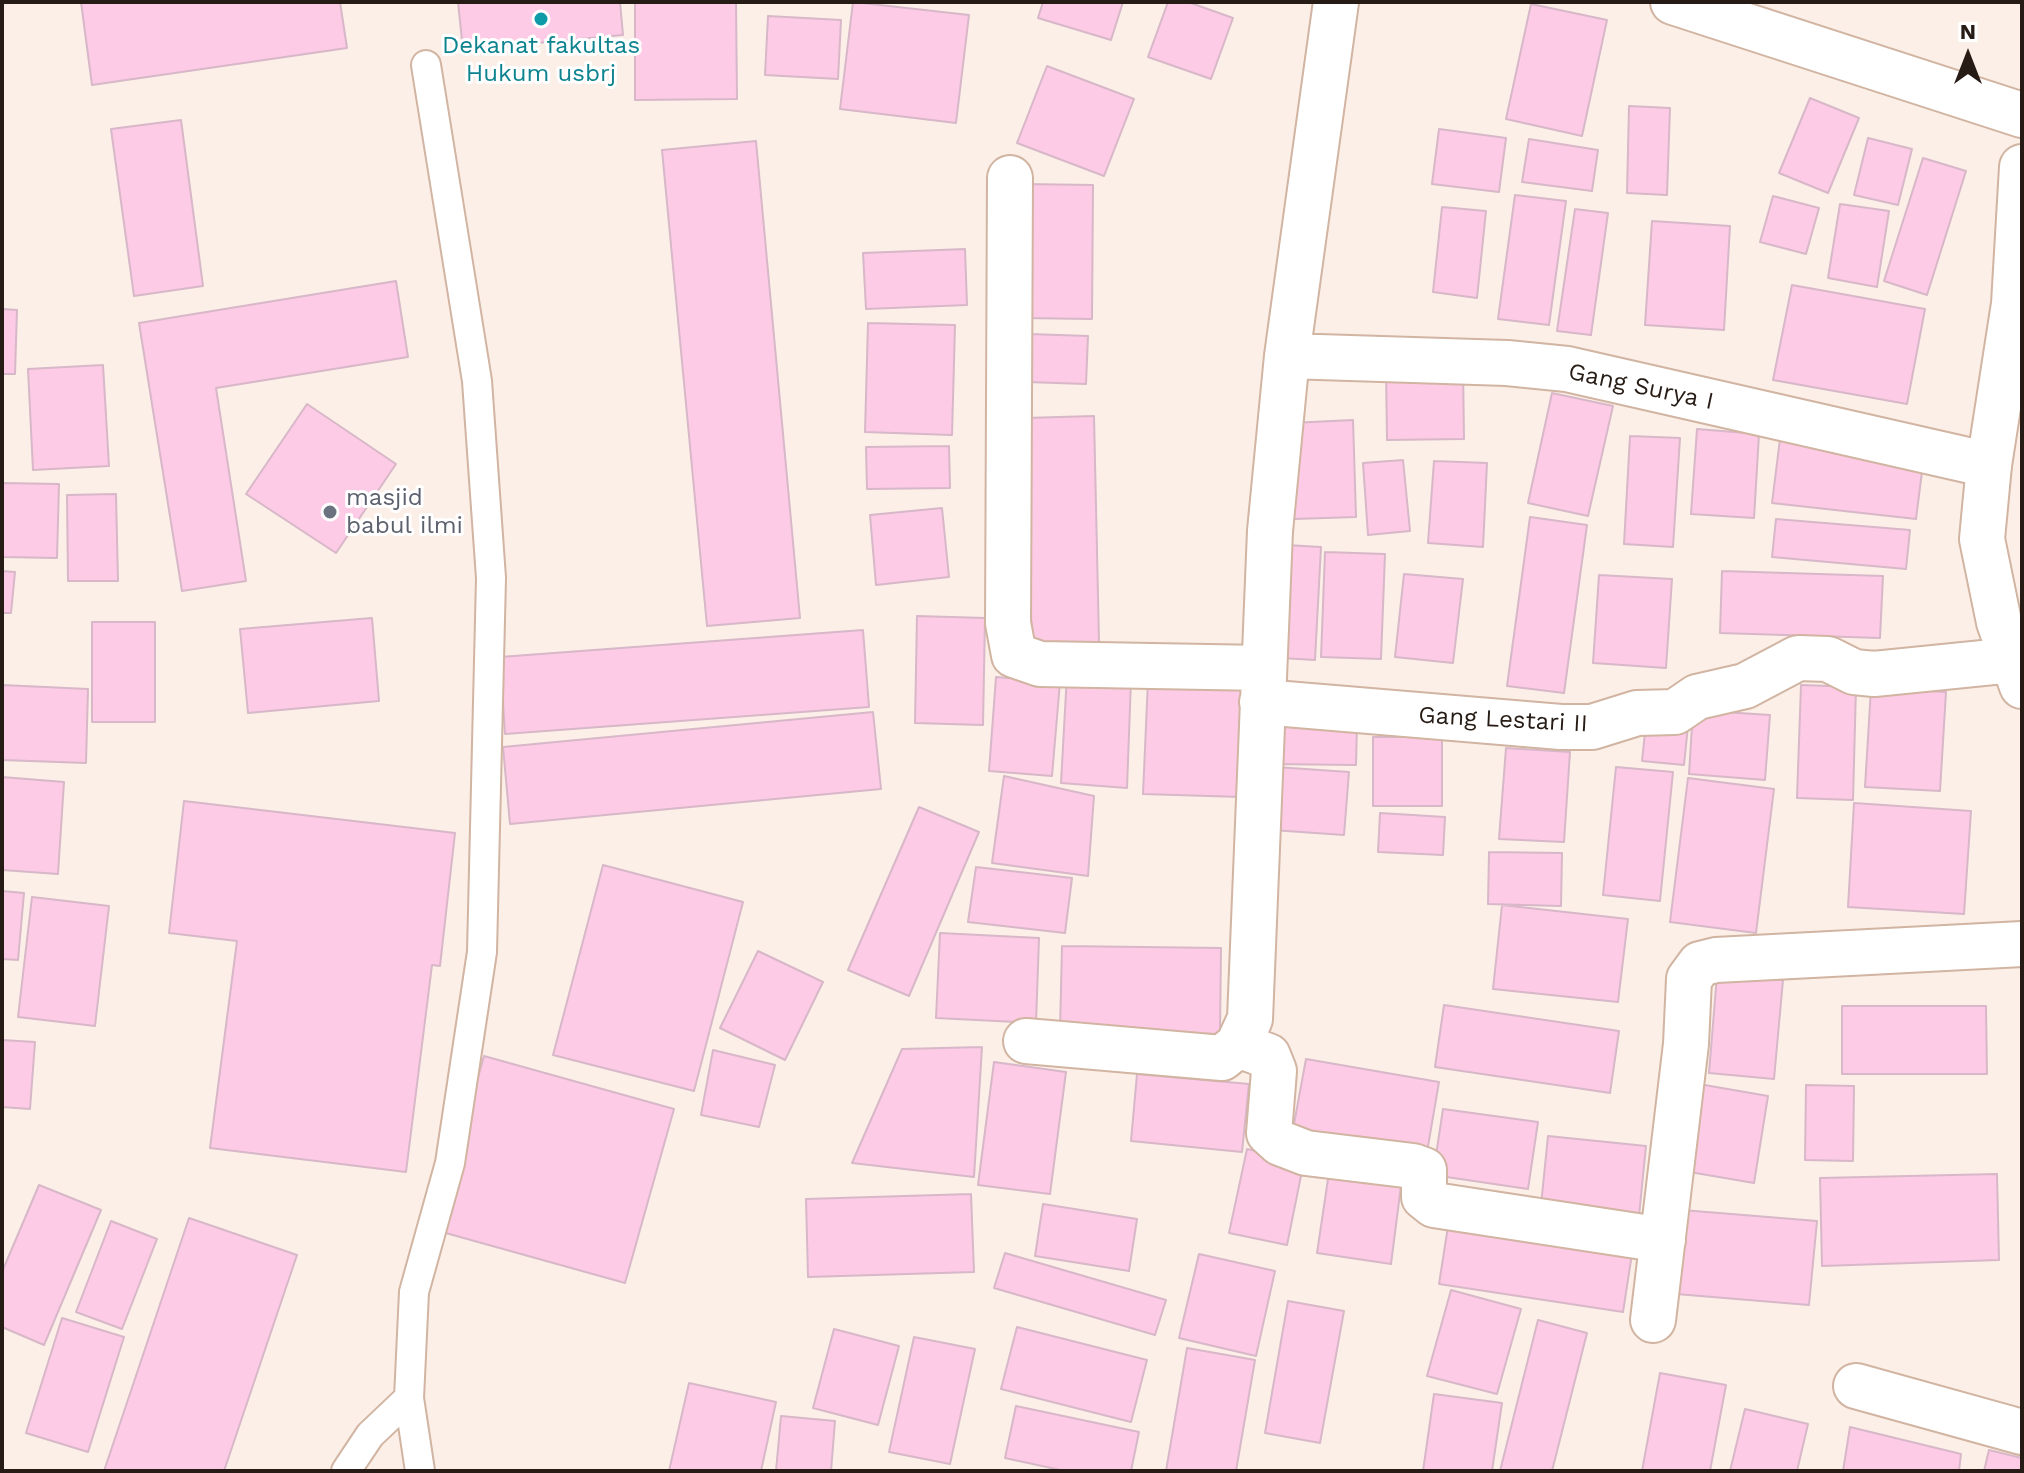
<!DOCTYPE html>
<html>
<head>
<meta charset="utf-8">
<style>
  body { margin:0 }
  #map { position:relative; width:2024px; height:1473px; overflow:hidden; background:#fbefe7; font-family:"Work Sans",sans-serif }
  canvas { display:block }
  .frame { position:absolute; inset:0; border:4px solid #271c15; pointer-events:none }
  .north { position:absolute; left:1928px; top:16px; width:80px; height:80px; -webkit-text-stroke:6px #fff; paint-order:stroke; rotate:0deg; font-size:22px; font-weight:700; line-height:32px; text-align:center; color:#271c15 }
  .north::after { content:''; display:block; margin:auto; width:28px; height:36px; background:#271c15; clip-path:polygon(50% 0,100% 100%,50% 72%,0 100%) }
</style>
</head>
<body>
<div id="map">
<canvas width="2024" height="1473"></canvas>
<div class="frame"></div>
<div class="north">N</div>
</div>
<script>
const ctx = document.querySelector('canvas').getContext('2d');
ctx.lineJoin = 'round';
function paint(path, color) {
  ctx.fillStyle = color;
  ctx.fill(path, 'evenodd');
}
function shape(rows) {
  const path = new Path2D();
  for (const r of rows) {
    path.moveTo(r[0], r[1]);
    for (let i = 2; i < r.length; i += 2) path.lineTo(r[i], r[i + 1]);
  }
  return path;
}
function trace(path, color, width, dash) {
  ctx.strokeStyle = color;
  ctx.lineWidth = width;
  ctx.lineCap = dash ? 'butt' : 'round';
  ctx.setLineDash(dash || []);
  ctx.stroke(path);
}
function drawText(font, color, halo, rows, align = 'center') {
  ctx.font = font + ' "Work Sans",sans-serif';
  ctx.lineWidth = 6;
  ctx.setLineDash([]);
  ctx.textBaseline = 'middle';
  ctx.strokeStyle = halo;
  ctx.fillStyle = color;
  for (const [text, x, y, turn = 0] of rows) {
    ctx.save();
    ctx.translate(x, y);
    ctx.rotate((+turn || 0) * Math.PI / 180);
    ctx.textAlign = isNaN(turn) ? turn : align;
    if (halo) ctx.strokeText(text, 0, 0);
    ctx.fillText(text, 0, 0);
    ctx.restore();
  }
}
const building = shape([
  [81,2,340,2,347,48,92,85,81,2],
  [458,2,620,2,623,35,463,50,458,2],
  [635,2,736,2,737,99,635,100,635,2],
  [853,2,969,15,956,123,840,109,853,2],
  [1043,2,1123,2,1111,40,1038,18,1043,2],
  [1168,2,1188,2,1233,18,1211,79,1148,57,1168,2],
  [1531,4,1607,20,1582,136,1506,119,1531,4],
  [768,16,841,20,838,79,765,75,768,16],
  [1047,66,1134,99,1104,176,1017,143,1047,66],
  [1810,98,1859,118,1828,193,1779,173,1810,98],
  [1629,106,1670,108,1667,195,1627,193,1629,106],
  [181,120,203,286,134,296,111,129,181,120],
  [1439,129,1506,138,1499,192,1432,184,1439,129],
  [1868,138,1912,149,1898,205,1854,195,1868,138],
  [1529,139,1598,150,1592,191,1522,182,1529,139],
  [756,141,800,618,707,626,662,150,756,141],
  [1923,158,1966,171,1927,295,1884,281,1923,158],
  [1023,184,1093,185,1092,319,1021,318,1023,184],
  [1515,195,1566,201,1549,325,1498,319,1515,195],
  [1773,196,1819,208,1806,254,1760,242,1773,196],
  [1840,204,1889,211,1877,287,1828,278,1840,204],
  [1442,207,1486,211,1477,298,1433,292,1442,207],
  [1575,209,1608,213,1591,335,1557,331,1575,209],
  [1652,221,1730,226,1724,330,1645,325,1652,221],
  [965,249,967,305,866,309,863,253,965,249],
  [396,281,408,357,216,388,246,581,182,591,139,323,396,281],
  [1792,285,1925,309,1907,404,1773,380,1792,285],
  [2,309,17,310,15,374,2,374,2,309],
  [868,323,955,325,952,435,865,432,868,323],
  [1029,334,1088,336,1086,384,1027,382,1029,334],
  [103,365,109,466,33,470,28,369,103,365],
  [1463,368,1464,439,1387,440,1386,369,1463,368],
  [1552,393,1613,406,1588,516,1528,503,1552,393],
  [307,404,396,464,336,553,246,494,307,404],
  [1094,416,1099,642,1032,644,1025,418,1094,416],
  [1353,420,1356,517,1294,519,1290,423,1353,420],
  [1697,429,1759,434,1754,518,1691,514,1697,429],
  [1630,436,1680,438,1673,547,1624,544,1630,436],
  [1780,439,1924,456,1916,519,1772,503,1780,439],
  [949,446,950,488,867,489,866,447,949,446],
  [1403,460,1410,531,1368,535,1363,463,1403,460],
  [1434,461,1487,463,1483,547,1428,543,1434,461],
  [2,483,59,484,57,558,2,557,2,483],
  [116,494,118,581,68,581,67,495,116,494],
  [942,508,949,577,876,585,870,515,942,508],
  [1530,517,1587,525,1564,693,1507,686,1530,517],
  [1776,519,1910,530,1906,569,1772,557,1776,519],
  [1286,545,1321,547,1315,660,1281,658,1286,545],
  [1325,552,1385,554,1381,659,1321,657,1325,552],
  [2,571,15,572,11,613,2,613,2,571],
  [1722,571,1883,576,1880,638,1720,633,1722,571],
  [1404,574,1463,579,1453,663,1395,657,1404,574],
  [1599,575,1672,579,1666,668,1593,663,1599,575],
  [917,616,985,618,983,725,915,723,917,616],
  [372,618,379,701,248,713,240,629,372,618],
  [92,622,155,622,155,722,92,722,92,622],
  [863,630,869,707,505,734,500,657,863,630],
  [1067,674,1131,680,1127,788,1061,783,1067,674],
  [996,677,1060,682,1052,776,989,771,996,677],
  [1148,680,1246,683,1241,797,1143,794,1148,680],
  [2,685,88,689,86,763,2,760,2,685],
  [1801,685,1856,687,1853,800,1797,798,1801,685],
  [1871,688,1946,692,1940,791,1865,787,1871,688],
  [1693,710,1770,715,1765,780,1689,774,1693,710],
  [873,712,881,789,510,824,503,747,873,712],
  [1646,723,1688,726,1684,765,1642,761,1646,723],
  [1270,724,1357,725,1356,765,1269,764,1270,724],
  [1373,737,1442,737,1442,806,1373,806,1373,737],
  [1506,748,1570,752,1564,842,1499,839,1506,748],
  [1276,767,1349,772,1344,835,1272,830,1276,767],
  [1616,767,1673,772,1660,901,1603,895,1616,767],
  [1004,776,1094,796,1088,876,992,863,1004,776],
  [2,777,64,782,58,874,2,870,2,777],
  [1688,778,1774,789,1756,933,1670,922,1688,778],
  [184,801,455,833,440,966,432,965,406,1172,210,1148,237,941,169,933,184,801],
  [1854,803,1971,811,1964,914,1848,907,1854,803],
  [919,807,979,832,909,996,848,970,919,807],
  [1380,813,1445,817,1443,855,1378,852,1380,813],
  [1489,852,1562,853,1561,906,1488,904,1489,852],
  [603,865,743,902,694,1091,553,1055,603,865],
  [976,867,1072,878,1065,933,968,922,976,867],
  [2,891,24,893,18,960,2,959,2,891],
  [32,897,109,906,95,1026,18,1017,32,897],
  [1502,905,1628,919,1618,1002,1493,989,1502,905],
  [940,933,1039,938,1036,1023,936,1018,940,933],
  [1062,946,1221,948,1220,1034,1060,1031,1062,946],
  [758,951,823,982,785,1060,720,1028,758,951],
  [1717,975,1783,980,1774,1079,1709,1073,1717,975],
  [1444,1005,1619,1031,1610,1093,1435,1067,1444,1005],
  [1842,1006,1986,1006,1987,1074,1842,1074,1842,1006],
  [2,1040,35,1042,30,1109,2,1107,2,1040],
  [982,1047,974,1177,852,1163,902,1049,982,1047],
  [713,1050,775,1065,759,1127,701,1115,713,1050],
  [484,1056,674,1109,625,1283,435,1230,484,1056],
  [1306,1059,1439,1082,1426,1158,1292,1135,1306,1059],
  [994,1062,1066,1072,1050,1194,978,1185,994,1062],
  [1137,1074,1249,1084,1242,1152,1131,1141,1137,1074],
  [1693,1083,1768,1096,1754,1183,1678,1170,1693,1083],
  [1806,1085,1854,1086,1853,1161,1805,1160,1806,1085],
  [1443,1109,1538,1122,1528,1189,1433,1175,1443,1109],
  [1548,1136,1646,1146,1639,1216,1541,1205,1548,1136],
  [1247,1149,1304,1161,1287,1245,1229,1233,1247,1149],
  [1331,1159,1403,1170,1391,1264,1317,1253,1331,1159],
  [1997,1174,1999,1260,1822,1266,1820,1178,1997,1174],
  [39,1185,101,1210,44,1345,2,1327,2,1272,39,1185],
  [971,1194,974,1272,808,1277,806,1199,971,1194],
  [1043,1204,1137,1219,1129,1271,1035,1256,1043,1204],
  [1670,1209,1817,1221,1809,1305,1664,1293,1670,1209],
  [189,1218,297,1255,224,1471,104,1471,189,1218],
  [1449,1220,1633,1247,1623,1312,1439,1284,1449,1220],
  [111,1221,157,1239,122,1329,76,1312,111,1221],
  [1005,1253,1166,1300,1155,1335,994,1288,1005,1253],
  [1199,1254,1275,1271,1256,1356,1179,1338,1199,1254],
  [1451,1290,1521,1309,1497,1394,1427,1376,1451,1290],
  [1288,1301,1344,1311,1320,1443,1265,1433,1288,1301],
  [62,1318,124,1337,88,1452,26,1433,62,1318],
  [1538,1320,1587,1333,1552,1471,1500,1471,1538,1320],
  [1017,1327,1147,1360,1131,1422,1001,1389,1017,1327],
  [834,1329,899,1346,878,1425,813,1408,834,1329],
  [914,1337,975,1349,950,1464,889,1452,914,1337],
  [1187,1348,1255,1360,1236,1471,1166,1471,1187,1348],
  [1660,1373,1726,1385,1710,1471,1642,1471,1660,1373],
  [689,1383,776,1402,761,1471,669,1471,689,1383],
  [1434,1394,1502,1403,1492,1471,1423,1471,1434,1394],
  [1016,1406,1139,1432,1131,1471,1065,1471,1005,1458,1016,1406],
  [1745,1409,1808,1424,1797,1471,1730,1471,1745,1409],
  [781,1416,835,1421,831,1471,776,1471,781,1416],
  [1850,1427,1961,1454,1959,1471,1843,1471,1850,1427],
  [1989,1450,2022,1458,2022,1471,1984,1471,1989,1450]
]);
const lane = shape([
  [346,1471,370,1435,409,1398],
  [420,1471,409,1398,414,1292,450,1163,482,952,491,578,477,381,426,65]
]);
const street = shape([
  [1010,178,1008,623,1014,655,1040,664,1264,668],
  [1287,356,1507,363,1567,369,1989,465],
  [1262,702,1561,727,1592,727,1637,713,1675,712,1697,697,1745,686,1798,658,1828,659,1854,672,1874,674,2013,660],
  [1026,1041,1222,1058,1238,1045,1250,1019,1270,531,1287,356,1336,2],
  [1238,1045,1268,1056,1274,1071,1269,1133,1280,1143,1306,1153,1413,1166,1424,1170,1424,1197,1434,1205,1663,1240],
  [1653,1320,1686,1044,1689,979,1700,964,1716,960,2022,944],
  [1856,1386,2022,1432]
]);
const secondary = shape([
  [1673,2,2022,115],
  [2022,167,2014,304,1989,465,1982,539,1999,622,2022,686]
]);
const markers = [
  [541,19,8,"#0f9aa8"],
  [330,512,8,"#6b7280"]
];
const cultureNames = [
  ["Dekanat fakultas",541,46],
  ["Hukum usbrj",541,74]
];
const streetNames = [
  ["Gang Surya I",1641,387,12],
  ["Gang Lestari II",1503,720,3]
];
const worshipNames = [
  ["masjid",346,498],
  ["babul ilmi",346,526]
];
paint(building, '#fdcbe5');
trace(building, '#d7b7c8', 2);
trace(lane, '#d1b4a1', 32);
trace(street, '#d1b4a1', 48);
trace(secondary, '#d1b4a1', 48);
trace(lane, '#fff', 28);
trace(street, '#fff', 44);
trace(secondary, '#fff', 44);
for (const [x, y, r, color] of markers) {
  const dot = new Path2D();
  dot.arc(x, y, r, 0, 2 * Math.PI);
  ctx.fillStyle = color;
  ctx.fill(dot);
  trace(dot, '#fff', 3);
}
drawText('24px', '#0d838f', '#fff', cultureNames);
drawText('24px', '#271c15', '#fff', streetNames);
drawText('24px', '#5b616d', '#fff', worshipNames, 'left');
</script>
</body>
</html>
